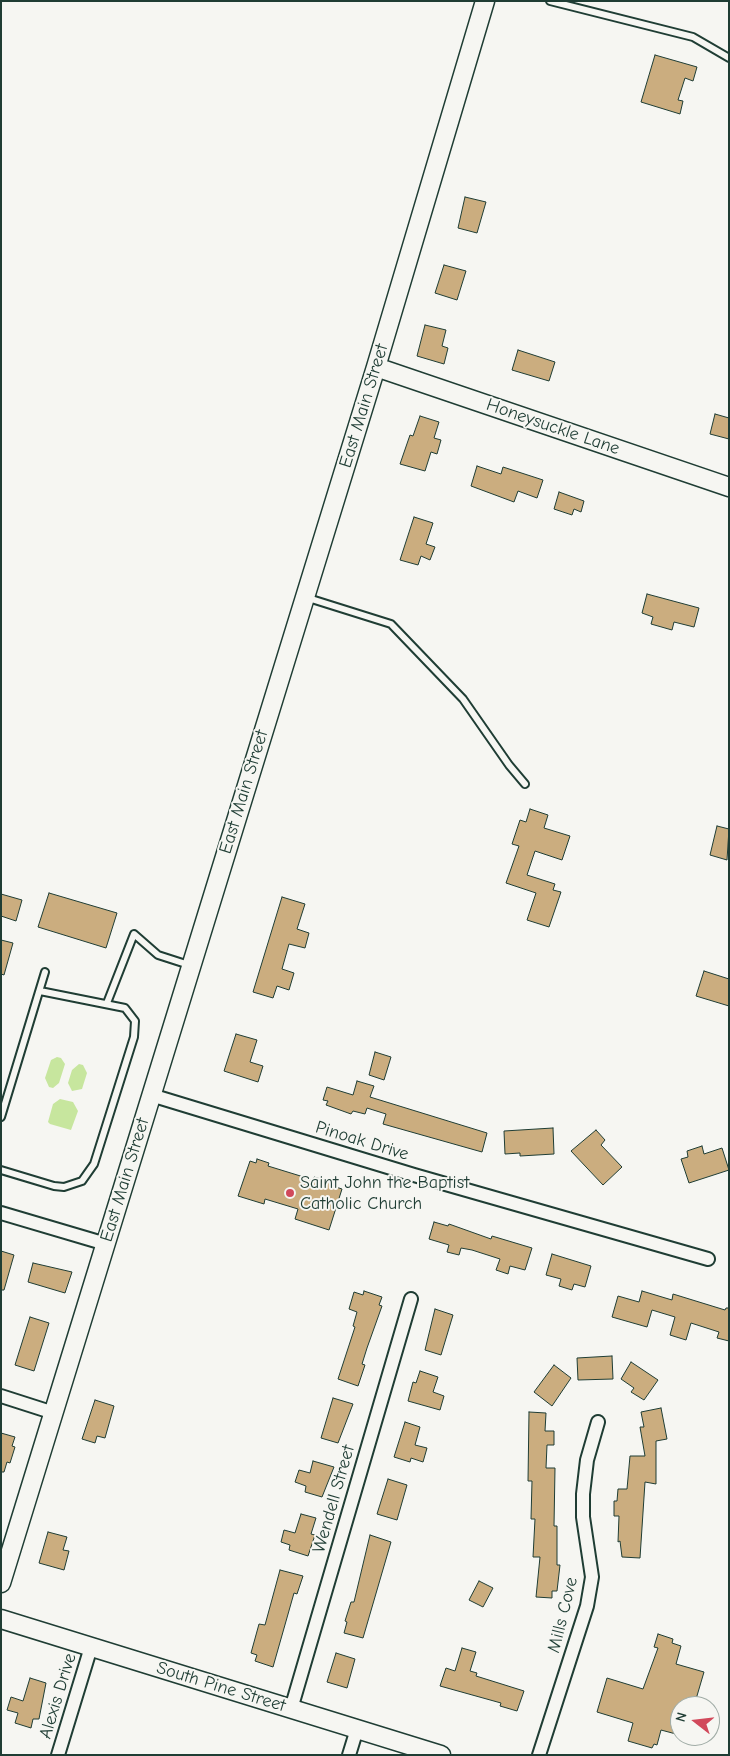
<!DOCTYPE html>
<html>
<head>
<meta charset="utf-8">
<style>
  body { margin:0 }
  #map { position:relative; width:730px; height:1756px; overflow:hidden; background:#f6f6f2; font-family:"Comic Neue",sans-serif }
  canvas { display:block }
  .frame { position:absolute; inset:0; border:2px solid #1f3d34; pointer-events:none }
  .north { position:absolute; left:670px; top:1696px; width:50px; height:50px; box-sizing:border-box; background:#f6f6f2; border:1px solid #a0aca6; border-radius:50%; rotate:286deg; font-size:14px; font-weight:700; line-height:20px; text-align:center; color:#1f3d34 }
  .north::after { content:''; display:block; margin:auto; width:18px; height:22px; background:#d1495b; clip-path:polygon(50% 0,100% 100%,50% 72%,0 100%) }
</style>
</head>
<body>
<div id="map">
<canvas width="730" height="1756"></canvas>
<div class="frame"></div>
<div class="north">N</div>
</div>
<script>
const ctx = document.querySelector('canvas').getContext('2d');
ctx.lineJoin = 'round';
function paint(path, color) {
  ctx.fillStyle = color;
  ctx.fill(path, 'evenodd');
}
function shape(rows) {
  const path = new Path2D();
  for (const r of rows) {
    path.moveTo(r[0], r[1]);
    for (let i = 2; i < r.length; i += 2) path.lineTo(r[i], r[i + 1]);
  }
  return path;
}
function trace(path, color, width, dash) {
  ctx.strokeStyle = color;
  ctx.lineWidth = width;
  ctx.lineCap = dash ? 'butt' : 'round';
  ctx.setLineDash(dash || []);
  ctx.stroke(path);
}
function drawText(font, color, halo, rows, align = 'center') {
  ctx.font = font + ' "Comic Neue",sans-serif';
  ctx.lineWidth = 4;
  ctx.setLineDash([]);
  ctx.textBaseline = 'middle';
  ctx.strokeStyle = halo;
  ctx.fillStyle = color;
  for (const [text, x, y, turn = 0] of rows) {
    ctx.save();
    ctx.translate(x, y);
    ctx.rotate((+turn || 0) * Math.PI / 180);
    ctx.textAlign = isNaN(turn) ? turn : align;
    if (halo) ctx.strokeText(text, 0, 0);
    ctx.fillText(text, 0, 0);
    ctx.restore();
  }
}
const green = shape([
  [57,1057,61,1058,65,1064,59,1083,53,1088,49,1087,45,1078,51,1060],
  [79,1064,83,1065,87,1073,82,1089,72,1091,68,1083,72,1070],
  [60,1099,73,1102,78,1111,71,1130,50,1124,48,1122,53,1104]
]);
const building = shape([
  [655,55,697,67,693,81,685,78,678,100,683,101,680,114,641,102,655,55],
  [465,197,486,202,477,233,458,228,465,197],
  [444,265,466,271,457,300,435,293,444,265],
  [425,325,446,330,442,346,448,348,444,364,417,356,425,325],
  [518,350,555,362,549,381,512,370,518,350],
  [715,414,729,418,729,439,710,434,715,414],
  [420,416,439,422,434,438,441,440,437,454,431,452,425,471,400,464,410,435,413,436,420,416],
  [477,466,501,474,503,467,543,480,537,498,518,491,514,502,471,486,477,466],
  [559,492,584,501,581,512,574,509,572,515,554,509,559,492],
  [414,517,433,523,426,544,435,547,430,560,421,556,418,565,400,560,414,517],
  [647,594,699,608,694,627,674,622,672,630,651,624,653,617,642,613,647,594],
  [530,809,548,815,544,828,570,836,562,860,535,851,527,875,555,884,553,890,561,892,549,927,527,920,536,893,506,883,519,846,512,844,520,820,526,822,530,809],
  [717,826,729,829,727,860,710,855,717,826],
  [49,893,117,913,106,948,38,927,49,893],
  [1,894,22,900,16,921,1,916,1,894],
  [282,897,305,904,297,929,309,933,305,948,289,944,282,969,294,973,289,990,277,986,273,998,253,992,282,897],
  [1,940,13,943,4,975,1,974,1,940],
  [704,971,729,979,729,1006,696,996,704,971],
  [236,1034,257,1040,250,1062,263,1066,258,1082,224,1071,236,1034],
  [375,1052,391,1057,384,1080,369,1075,375,1052],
  [357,1081,374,1086,370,1097,487,1133,482,1152,383,1124,386,1114,367,1108,365,1114,353,1111,351,1114,326,1105,328,1101,323,1100,327,1087,353,1095,357,1081],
  [553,1128,554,1154,520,1156,520,1153,505,1154,504,1131,553,1128],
  [596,1130,605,1140,601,1145,622,1167,603,1185,571,1151,596,1130],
  [702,1146,704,1154,722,1148,729,1170,689,1183,681,1159,688,1157,687,1151,702,1146],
  [257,1159,269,1163,268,1166,307,1178,313,1180,314,1177,337,1184,336,1187,342,1189,329,1230,295,1219,298,1209,265,1199,264,1204,238,1196,250,1161,256,1163,257,1159],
  [434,1222,448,1226,449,1224,491,1239,492,1236,532,1248,525,1270,510,1266,508,1274,496,1270,500,1259,472,1250,461,1248,459,1255,447,1252,449,1245,429,1239,434,1222],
  [1,1251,14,1255,4,1290,1,1290,1,1251],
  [552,1254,591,1266,585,1287,574,1284,572,1290,559,1286,561,1279,546,1275,552,1254],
  [33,1263,72,1272,65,1293,28,1282,33,1263],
  [364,1291,382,1297,379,1305,382,1306,367,1348,362,1364,365,1365,358,1386,338,1379,355,1327,353,1326,357,1312,349,1309,354,1292,363,1295,364,1291],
  [642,1291,672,1300,673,1294,725,1310,726,1308,729,1308,729,1341,717,1338,719,1332,691,1323,686,1340,670,1335,675,1317,652,1310,647,1327,612,1317,618,1296,639,1302,642,1291],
  [435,1309,453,1315,441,1355,425,1350,435,1309],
  [30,1317,49,1323,34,1371,15,1365,30,1317],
  [612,1356,613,1379,578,1380,577,1358,612,1356],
  [631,1362,658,1380,644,1400,631,1392,634,1388,621,1379,631,1362],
  [554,1365,571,1378,552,1406,534,1392,554,1365],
  [420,1371,438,1377,433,1392,444,1396,440,1410,408,1401,413,1382,416,1383,420,1371],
  [333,1398,353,1404,338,1443,321,1438,333,1398],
  [95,1400,114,1406,105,1438,97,1436,95,1443,82,1439,95,1400],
  [661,1408,667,1439,656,1441,656,1484,645,1482,640,1558,622,1557,620,1541,618,1542,619,1516,614,1516,614,1501,617,1501,618,1489,627,1489,630,1456,645,1456,640,1427,644,1427,641,1412,661,1408],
  [529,1412,546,1413,545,1431,554,1431,554,1445,547,1445,546,1468,555,1468,554,1526,557,1526,557,1565,560,1565,557,1591,552,1591,552,1598,536,1597,540,1557,533,1557,535,1519,531,1519,532,1481,528,1481,529,1412],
  [405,1422,420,1427,415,1445,427,1448,423,1462,411,1458,410,1462,394,1457,405,1422],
  [1,1433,15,1437,12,1446,15,1447,10,1463,7,1462,4,1472,1,1472,1,1433],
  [313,1461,334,1467,322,1497,305,1492,306,1486,295,1482,299,1470,310,1473,313,1461],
  [388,1479,407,1485,397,1520,377,1514,388,1479],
  [301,1514,316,1518,311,1534,315,1535,308,1556,289,1550,290,1545,281,1542,284,1530,295,1533,301,1514],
  [48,1532,67,1537,63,1550,69,1551,64,1570,39,1563,48,1532],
  [370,1535,391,1542,363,1638,344,1633,347,1622,345,1621,351,1602,354,1602,370,1535],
  [280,1570,303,1576,297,1594,294,1593,273,1667,255,1661,257,1655,251,1653,259,1624,265,1625,280,1570],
  [479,1581,493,1588,483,1607,469,1600,479,1581],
  [658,1634,673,1639,672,1643,681,1646,676,1664,704,1672,694,1706,680,1706,680,1720,676,1734,661,1730,657,1745,654,1744,652,1748,628,1741,633,1723,597,1712,607,1678,643,1689,658,1648,654,1647,658,1634],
  [462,1648,476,1652,470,1671,477,1673,476,1676,524,1691,517,1711,500,1706,501,1703,440,1686,446,1668,455,1671,462,1648],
  [336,1653,355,1659,347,1688,327,1682,336,1653],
  [30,1678,46,1683,39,1719,33,1719,31,1728,15,1723,18,1713,7,1710,11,1697,23,1701,30,1678]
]);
const lane = shape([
  [550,1,693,37,729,58],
  [305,597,391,624,463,699,509,765,525,784],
  [107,1003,134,934,158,955,189,965],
  [1,1117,45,972],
  [1,1170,54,1186,64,1187,82,1181,94,1164,134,1037,135,1021,125,1008,40,991]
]);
const street = shape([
  [151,1095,414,1175,708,1259],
  [1,1213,106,1244],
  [1,1396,54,1413],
  [291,1709,411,1299],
  [58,1755,91,1647],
  [349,1755,357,1729],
  [539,1755,587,1606,592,1577,583,1517,583,1494,587,1460,598,1422]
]);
const secondary = shape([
  [376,367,729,487],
  [1,1583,376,367,485,1],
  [1,1619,441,1755]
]);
const markers = [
  [290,1193,5,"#d1495b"]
];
const streetNames = [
  ["East Main Street",364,406,-73],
  ["Honeysuckle Lane",553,427,19],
  ["East Main Street",244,792,-73],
  ["Pinoak Drive",362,1141,17],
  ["East Main Street",125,1180,-73],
  ["Wendell Street",334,1499,-74],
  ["Mills Cove",563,1615,-76],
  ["South Pine Street",221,1687,17],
  ["Alexis Drive",58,1696,-73]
];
const poiNames = [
  ["Saint John the Baptist",300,1183],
  ["Catholic Church",300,1204]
];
paint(green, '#c7e69e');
paint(building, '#cbad7f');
trace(building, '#1f3d34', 1);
trace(lane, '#1f3d34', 10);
trace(street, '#1f3d34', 16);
trace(secondary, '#1f3d34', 21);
trace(lane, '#f6f6f2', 6);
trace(street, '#f6f6f2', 12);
trace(secondary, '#f6f6f2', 18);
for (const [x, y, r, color] of markers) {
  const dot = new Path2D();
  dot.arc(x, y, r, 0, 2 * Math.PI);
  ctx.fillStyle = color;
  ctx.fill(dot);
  trace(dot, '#f6f6f2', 2);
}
drawText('18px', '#1f3d34', '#f6f6f2', streetNames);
drawText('18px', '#1f3d34', '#f6f6f2', poiNames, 'left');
</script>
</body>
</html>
